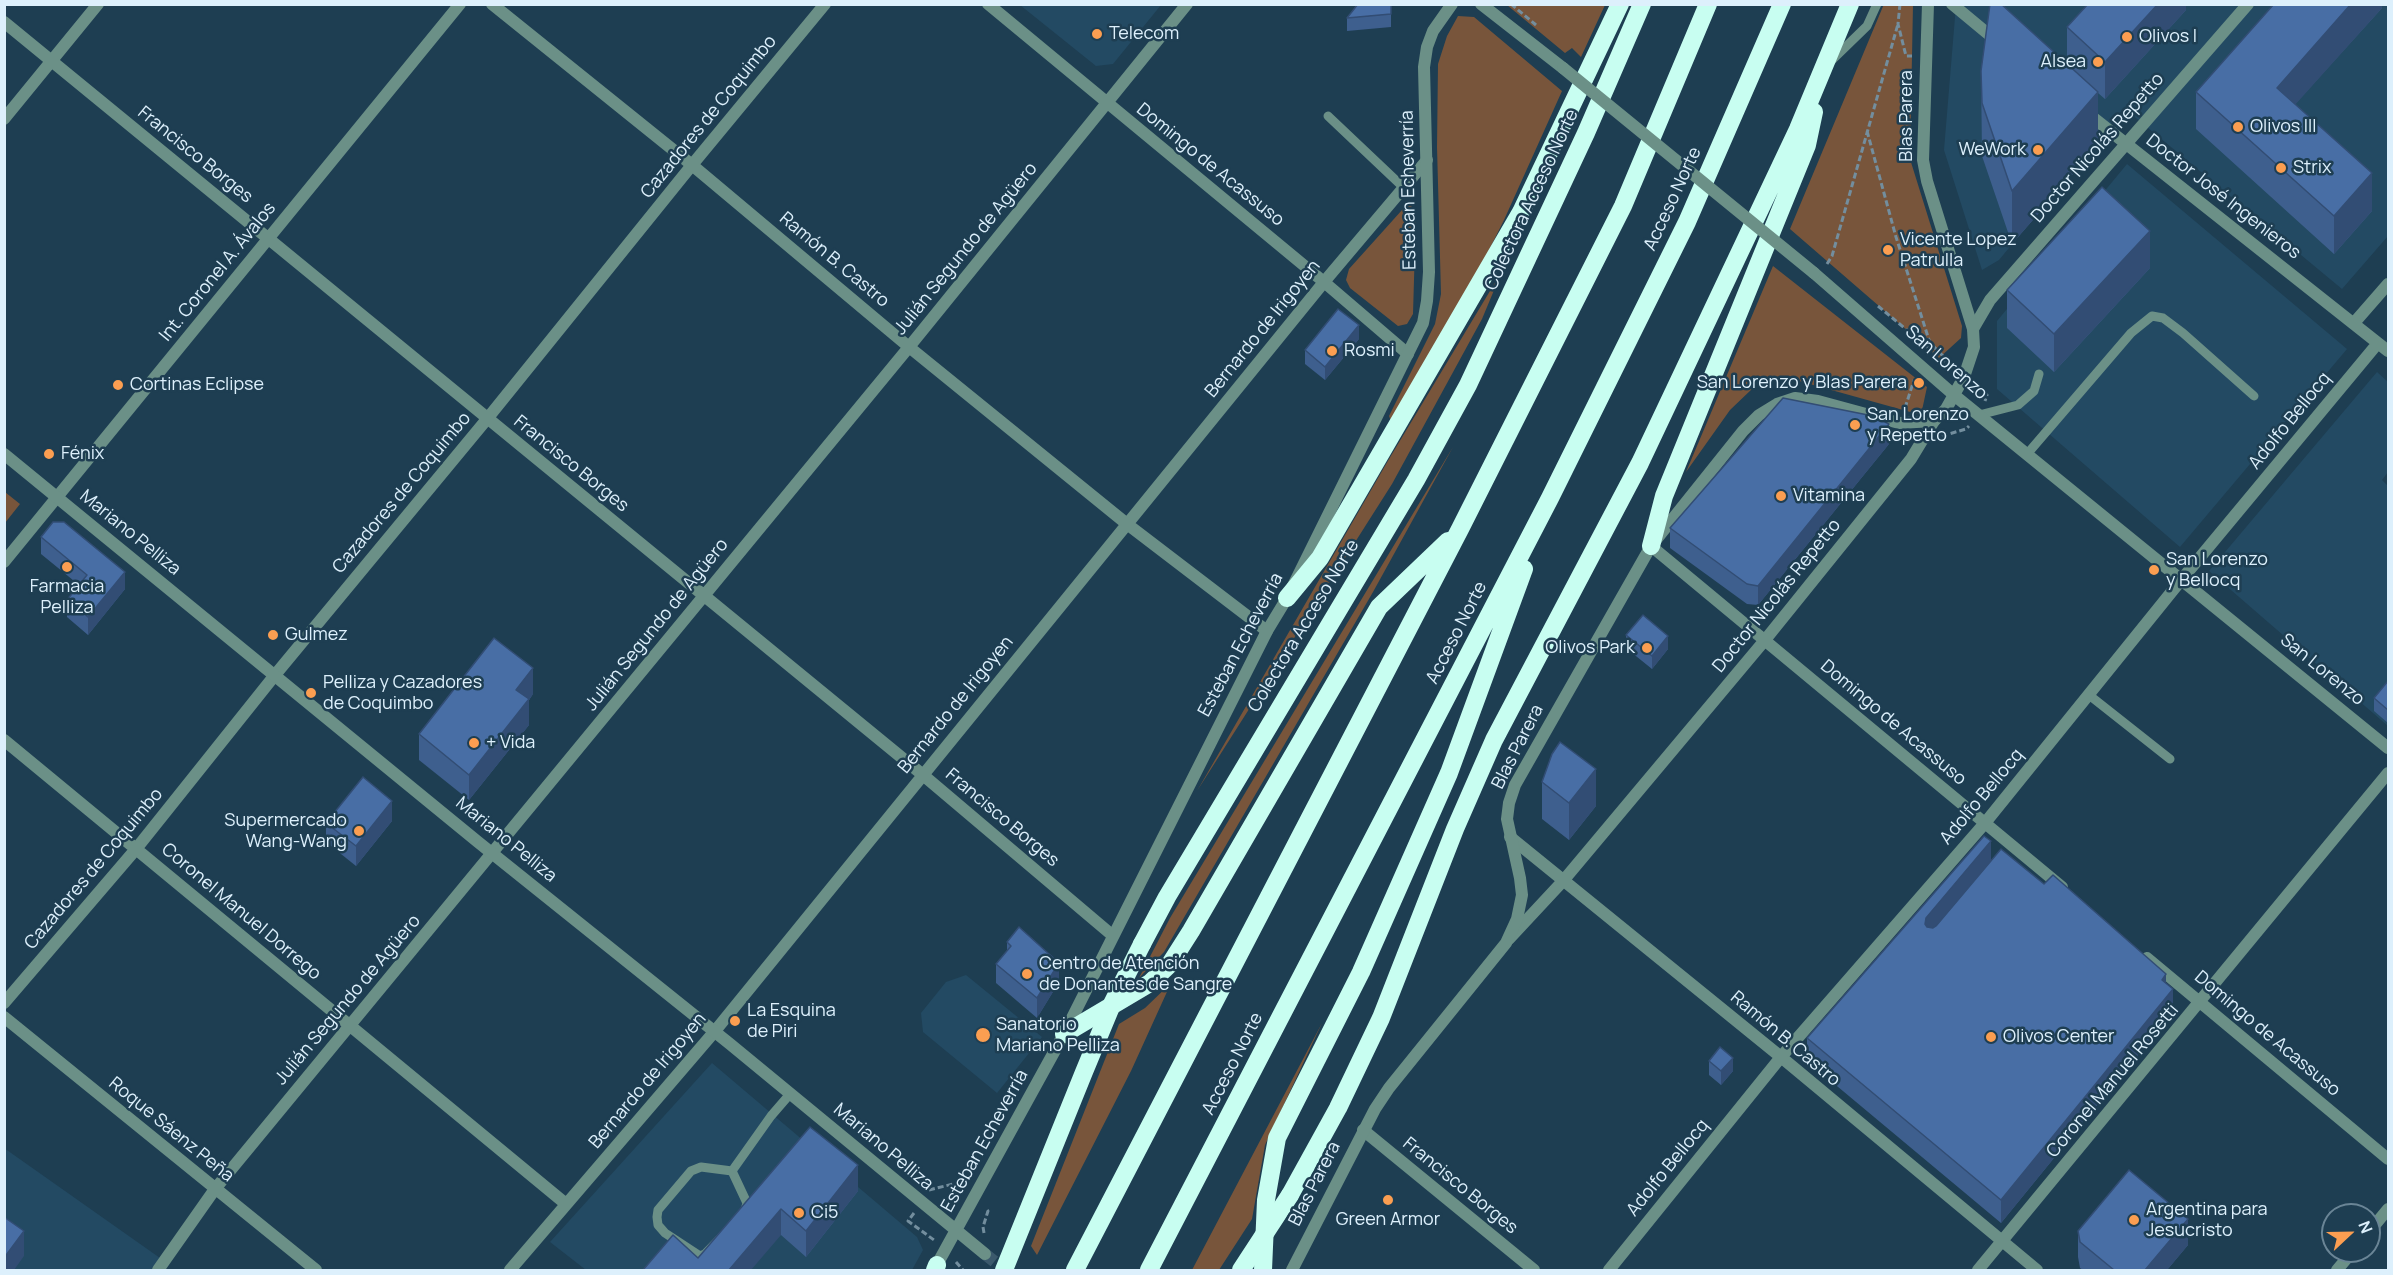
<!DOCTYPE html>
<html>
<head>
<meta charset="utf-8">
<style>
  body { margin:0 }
  #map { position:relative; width:2393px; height:1275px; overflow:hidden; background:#1e3e52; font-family:Manrope,sans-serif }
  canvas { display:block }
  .frame { position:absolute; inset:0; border:6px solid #ddf0fc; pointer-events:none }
  .north { position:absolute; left:2321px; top:1203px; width:60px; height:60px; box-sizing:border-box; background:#1e3e52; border:2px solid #6a8596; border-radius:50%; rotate:68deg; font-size:16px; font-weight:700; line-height:24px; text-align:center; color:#ddf0fc }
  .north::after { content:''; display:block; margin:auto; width:21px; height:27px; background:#fb9e51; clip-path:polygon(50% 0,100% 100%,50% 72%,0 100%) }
</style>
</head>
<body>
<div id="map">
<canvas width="2393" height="1275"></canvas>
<div class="frame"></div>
<div class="north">N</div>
</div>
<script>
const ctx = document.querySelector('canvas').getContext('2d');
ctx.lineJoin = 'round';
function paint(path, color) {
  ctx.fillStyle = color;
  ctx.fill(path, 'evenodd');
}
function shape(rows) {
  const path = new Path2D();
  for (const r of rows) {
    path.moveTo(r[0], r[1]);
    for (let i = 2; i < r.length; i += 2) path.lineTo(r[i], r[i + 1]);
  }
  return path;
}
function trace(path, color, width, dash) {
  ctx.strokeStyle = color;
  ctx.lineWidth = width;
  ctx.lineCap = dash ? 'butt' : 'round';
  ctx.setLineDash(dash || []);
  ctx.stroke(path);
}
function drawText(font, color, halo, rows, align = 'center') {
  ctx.font = font + ' Manrope,sans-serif';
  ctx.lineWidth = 5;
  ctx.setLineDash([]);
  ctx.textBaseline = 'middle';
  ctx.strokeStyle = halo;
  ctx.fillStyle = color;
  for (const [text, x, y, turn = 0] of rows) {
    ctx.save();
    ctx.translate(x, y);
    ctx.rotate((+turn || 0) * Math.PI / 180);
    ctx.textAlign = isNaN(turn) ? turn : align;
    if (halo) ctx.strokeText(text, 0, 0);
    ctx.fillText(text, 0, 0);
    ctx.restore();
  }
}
const built = shape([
  [1020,5,1161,5,1113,64,1096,66],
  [1956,5,2388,5,2388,236,2342,289,2124,108,1999,260,1982,270,1944,150],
  [2127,164,2347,349,2180,547,1997,389,1997,321],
  [2377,372,2388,382,2388,472,2382,480,2388,486,2388,726,2209,571],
  [966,975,1042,1037,997,1093,923,1032,921,1013,946,982],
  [712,1063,917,1237,923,1250,912,1270,586,1270,550,1242],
  [4,1148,160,1258,151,1270,5,1270]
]);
const green = shape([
  [1884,4,1913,5,1910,159,1962,326,1961,338,1939,358,1790,229],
  [1507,5,1605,5,1581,57,1572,48,1565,53],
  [1458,16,1474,17,1562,91,1504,220,1475,278,1392,424,1389,416,1435,324,1441,294,1437,147,1438,64,1447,36],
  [1410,205,1416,211,1413,314,1407,324,1398,326,1350,288,1346,280,1349,269,1402,210],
  [1773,266,1927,387,1921,415,1799,381,1766,381,1752,389,1730,410,1686,472],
  [1502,271,1482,319,1392,484,1197,791,1389,459],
  [1453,447,1373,592,1164,952,1139,978,1170,918],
  [5,492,20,504,5,523],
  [1171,983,1131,1071,1037,1255,1031,1246,1119,1024,1145,1008],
  [1322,1023,1265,1145,1252,1219,1219,1270,1192,1270]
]);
const tertiaryTunnel = shape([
  [985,1254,1005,1270]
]);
const path = shape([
  [1511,4,1536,25],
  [1900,4,1898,24,1906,56,1912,56],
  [1867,131,1896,237,1930,343,1953,366],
  [1827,264,1832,256,1898,24],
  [1878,306,1949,365],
  [1976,386,1987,395,1985,401],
  [1905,408,1914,380],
  [1942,436,1966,429,1969,426],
  [929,1190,953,1184,961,1191],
  [914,1213,908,1221,934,1240],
  [984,1233,983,1227,988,1211,986,1209],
  [956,1262,963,1270]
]);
const service = shape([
  [1831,61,1867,26,1877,4],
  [1328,116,1403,187],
  [1979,415,2018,405,2034,391,2039,374],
  [2028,453,2131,333,2152,316,2163,318,2183,333,2254,396],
  [2089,695,2170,759],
  [701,1167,732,1171,747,1203,744,1214,705,1254,700,1256,665,1233,658,1225,657,1217,658,1210,691,1171,701,1167],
  [732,1171,771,1116,790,1094]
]);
const minor = shape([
  [492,4,692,165,909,347,1127,524,1267,631],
  [988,4,1324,282,1408,354],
  [1952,4,1999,43],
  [4,22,923,775,1112,935],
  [2086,112,2388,351],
  [4,119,98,4],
  [2354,323,2388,284],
  [1973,329,1990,300,2248,4],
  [1651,546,2062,887],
  [4,562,460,4],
  [4,740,566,1204],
  [1510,837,1781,1057,2037,1270],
  [1509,939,1563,881,1765,640,1911,459,1934,421],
  [2147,958,2388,1159],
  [4,1003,136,849,275,675,487,419,692,165,825,4],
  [4,1017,316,1270],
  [1363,1130,1534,1270],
  [2369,1232,2388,1209],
  [158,1270,215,1189,909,347,1187,4],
  [510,1270,715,1031,1324,282,1427,160],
  [1609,1270,1781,1057,1985,823,2182,579,2378,343],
  [1978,1270,2388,773],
  [2337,1270,2353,1251]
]);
const tertiary = shape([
  [1481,4,1563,68],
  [1814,273,1954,395,2388,748],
  [4,454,478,842,730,1044,985,1254],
  [934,1270,1064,1034,1267,631,1287,598,1423,323,1427,301,1429,272,1424,67,1427,47,1433,31,1452,4],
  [1292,1270,1375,1109,1389,1088,1506,943,1517,919,1522,895,1520,878,1507,819,1509,803,1515,785,1651,546,1743,431,1759,415,1777,404,1795,398,1818,401,1899,423,1934,421,1946,409,1964,377,1974,347,1973,329,1927,181,1923,160,1928,4]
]);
const motorway = shape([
  [1651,546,1664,496,1807,145,1814,112],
  [1287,598,1320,558,1521,212,1620,4],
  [1142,944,1167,897,1416,480,1468,385,1586,133,1642,4],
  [1064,1034,1150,983,1170,964,1191,931,1379,607,1448,541],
  [1290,1195,1338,1108,1381,1018,1455,829,1494,740,1640,463,1798,129,1850,4],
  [935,1270,937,1265],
  [1075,1270,1460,529,1623,206,1708,4],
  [1149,1270,1550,498,1687,222,1782,4],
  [1263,1270,1266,1200,1277,1138,1361,972,1449,773,1524,569]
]);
const tertiaryBridge = shape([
  [1563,68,1814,273]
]);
const motorwayBridge = shape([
  [1004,1270,1084,1072,1113,1002,1142,944],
  [1241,1270,1290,1195]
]);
const wall = shape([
  [2186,4,2186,10,2105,99,2098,93,2098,145,2012,244,1982,156,1981,71,2067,65,2067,27],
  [2382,4,2382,8,2295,104,2372,211,2334,254,2196,129,2196,92],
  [1391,14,1391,27,1347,31,1347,18],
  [2150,268,2054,372,2007,328,2007,290],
  [1359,339,1325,380,1305,364,1305,350],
  [1889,444,1758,605,1747,604,1670,548,1670,528],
  [41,537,125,589,88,635,67,617,67,600,79,585,41,554],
  [1626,635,1668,649,1652,669,1626,648],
  [2388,681,2388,723,2374,711,2374,698],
  [533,694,529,700,529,725,469,800,419,760,419,734],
  [1542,782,1596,806,1569,840,1542,819],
  [392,821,356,866,326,842,326,823],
  [1991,862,2166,984,2173,1012,2001,1223,1807,1061,1807,1038],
  [1007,942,1059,982,1037,1018,996,983,996,964,1007,951],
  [1709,1061,1733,1071,1721,1085,1709,1075],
  [810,1127,858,1191,806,1257,781,1235,698,1258],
  [2078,1231,2188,1245,2167,1270,2083,1270,2080,1268,2078,1257]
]);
const shadedWall = shape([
  [2158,4,2186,4,2186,10,2105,99,2105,62],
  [2351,4,2382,4,2382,8,2277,125,2277,88],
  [2098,92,2098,145,2012,244,2012,191],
  [2372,173,2372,211,2334,254,2334,216],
  [2150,231,2150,268,2054,372,2054,334],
  [1359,325,1359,339,1325,380,1325,367],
  [1889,424,1889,444,1758,605,1758,586],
  [125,572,125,589,88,635,88,617],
  [1668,636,1668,649,1652,669,1652,656],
  [533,668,533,694,529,700,529,725,469,800,469,775,516,690],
  [1596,769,1596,806,1569,840,1569,803],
  [392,801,392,821,356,866,356,846],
  [1991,841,1991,864,1926,941,1925,924,1926,918],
  [1059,963,1059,982,1037,1018,1037,998],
  [2166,974,2166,997,2162,980],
  [2173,989,2173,1012,2001,1223,2001,1200],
  [1733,1058,1733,1071,1721,1085,1721,1071],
  [858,1165,858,1191,806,1257,806,1231],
  [781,1209,781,1235,751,1270,729,1270],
  [2188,1219,2188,1245,2167,1270,2145,1270],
  [24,1231,24,1256,14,1270,4,1270,4,1258]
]);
const building = shape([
  [1358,4,1391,4,1391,14,1347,18,1358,4],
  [1990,4,2001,4,2098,92,2012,191,1982,103,1981,71,1990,4],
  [2088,4,2158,4,2105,62,2067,27,2088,4],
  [2274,4,2351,4,2277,88,2372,173,2334,216,2196,92,2274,4],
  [2102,187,2150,231,2054,334,2007,290,2102,187],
  [1338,309,1359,325,1325,367,1305,350,1338,309],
  [1783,398,1873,416,1889,424,1758,586,1747,584,1670,528,1783,398],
  [53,522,64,522,125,572,88,617,67,600,87,575,41,537,53,522],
  [1643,615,1668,636,1652,656,1626,635,1643,615],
  [494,638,533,668,516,690,529,699,469,775,419,734,494,638],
  [2388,681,2388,710,2374,698,2388,681],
  [1560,742,1596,769,1569,803,1542,782,1552,754,1560,742],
  [363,777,392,801,356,846,326,823,363,777],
  [1984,836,1991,841,1926,918,1925,924,1927,927,1933,928,1936,926,2001,849,2044,884,2053,875,2166,974,2162,980,2173,989,2001,1200,1807,1038,1984,836],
  [1019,927,1059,963,1037,998,996,964,1011,946,1007,942,1019,927],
  [1720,1047,1733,1058,1721,1071,1709,1061,1720,1047],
  [810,1127,858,1165,806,1231,781,1209,729,1270,643,1270,673,1235,698,1258,810,1127],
  [2129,1170,2188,1219,2145,1270,2114,1270,2080,1242,2078,1231,2129,1170],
  [4,1217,24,1231,4,1258,4,1217]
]);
const markers = [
  [1097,34,6,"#fb9e51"],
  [2127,37,6,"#fb9e51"],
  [2098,62,6,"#fb9e51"],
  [2238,127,6,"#fb9e51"],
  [2038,150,6,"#fb9e51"],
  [2281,168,6,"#fb9e51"],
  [1888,250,6,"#fb9e51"],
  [1332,351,6,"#fb9e51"],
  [1919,383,6,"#fb9e51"],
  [118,385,6,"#fb9e51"],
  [1855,425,6,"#fb9e51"],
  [49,454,6,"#fb9e51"],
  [1781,496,6,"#fb9e51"],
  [67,567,6,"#fb9e51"],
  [2154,570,6,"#fb9e51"],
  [273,635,6,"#fb9e51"],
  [1647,648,6,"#fb9e51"],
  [311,693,6,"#fb9e51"],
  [474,743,6,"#fb9e51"],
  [359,831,6,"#fb9e51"],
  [1027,974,6,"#fb9e51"],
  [735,1021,6,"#fb9e51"],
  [983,1035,8,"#fb9e51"],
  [1991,1037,6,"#fb9e51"],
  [1388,1200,6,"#fb9e51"],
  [799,1213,6,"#fb9e51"],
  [2134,1220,6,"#fb9e51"]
];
const poiNames = [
  ["Telecom",1109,34],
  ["Olivos I",2139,37],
  ["Alsea",2086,62,"right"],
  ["Olivos III",2250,127],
  ["WeWork",2026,150,"right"],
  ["Strix",2293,168],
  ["Vicente Lopez",1900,240],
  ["Patrulla",1900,261],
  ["Rosmi",1344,351],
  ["San Lorenzo y Blas Parera",1907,383,"right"],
  ["Cortinas Eclipse",130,385],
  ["San Lorenzo",1867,415],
  ["y Repetto",1867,436],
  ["Fénix",61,454],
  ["Vitamina",1793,496],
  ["San Lorenzo",2166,560],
  ["y Bellocq",2166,581],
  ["Farmacia",67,587,"center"],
  ["Pelliza",67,608,"center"],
  ["Gulmez",285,635],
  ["Olivos Park",1635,648,"right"],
  ["Pelliza y Cazadores",323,683],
  ["de Coquimbo",323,704],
  ["+ Vida",486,743],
  ["Supermercado",347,821,"right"],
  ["Wang-Wang",347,842,"right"],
  ["Centro de Atención",1039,964],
  ["de Donantes de Sangre",1039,985],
  ["La Esquina",747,1011],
  ["de Piri",747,1032],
  ["Sanatorio",996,1025],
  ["Mariano Pelliza",996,1046],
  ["Olivos Center",2003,1037],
  ["Argentina para",2146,1210],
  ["Jesucristo",2146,1231],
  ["Ci5",811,1213],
  ["Green Armor",1388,1220,"center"]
];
const streetNames = [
  ["Blas Parera",1907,116,-90],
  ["Cazadores de Coquimbo",709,117,-51],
  ["Doctor Nicolás Repetto",2098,148,-49],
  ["Francisco Borges",195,155,39],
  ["Domingo de Acassuso",1210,165,39],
  ["Esteban Echeverría",1409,190,-91],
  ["Doctor José Ingenieros",2223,197,38],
  ["Acceso Norte",1673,199,-65],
  ["Colectora Acceso Norte",1532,200,-65],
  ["Julián Segundo de Agüero",966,249,-51],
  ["Ramón B. Castro",834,260,40],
  ["Int. Coronel A. Ávalos",218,272,-51],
  ["Bernardo de Irigoyen",1263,329,-51],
  ["San Lorenzo",1946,363,41],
  ["Adolfo Bellocq",2290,421,-51],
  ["Francisco Borges",571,464,39],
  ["Cazadores de Coquimbo",402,493,-50],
  ["Mariano Pelliza",130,533,39],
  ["Doctor Nicolás Repetto",1777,596,-51],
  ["Julián Segundo de Agüero",657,625,-51],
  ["Colectora Acceso Norte",1304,626,-59],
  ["Acceso Norte",1457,633,-63],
  ["Esteban Echeverría",1241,645,-62],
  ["San Lorenzo",2322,670,39],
  ["Bernardo de Irigoyen",956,705,-51],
  ["Domingo de Acassuso",1893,723,40],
  ["Blas Parera",1518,747,-63],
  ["Adolfo Bellocq",1982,797,-50],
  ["Francisco Borges",1002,818,40],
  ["Mariano Pelliza",506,840,39],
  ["Cazadores de Coquimbo",94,869,-50],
  ["Coronel Manuel Dorrego",241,912,40],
  ["Julián Segundo de Agüero",348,1000,-50],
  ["Domingo de Acassuso",2267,1034,40],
  ["Ramón B. Castro",1785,1039,40],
  ["Acceso Norte",1233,1064,-63],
  ["Bernardo de Irigoyen",648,1081,-50],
  ["Coronel Manuel Rosetti",2113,1081,-50],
  ["Roque Sáenz Peña",171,1130,39],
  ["Esteban Echeverría",985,1141,-61],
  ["Mariano Pelliza",883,1147,40],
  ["Adolfo Bellocq",1668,1168,-51],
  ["Blas Parera",1315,1184,-63],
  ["Francisco Borges",1460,1186,39]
];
paint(built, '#234a63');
paint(green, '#78553b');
trace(tertiaryTunnel, '#3b596c', 12, [12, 6]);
trace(path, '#738e9e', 3, [6, 3]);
trace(service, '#6b9087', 9);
trace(minor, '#6b9087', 12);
trace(tertiary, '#6b9087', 12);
trace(motorway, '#c8fef1', 18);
trace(tertiaryBridge, '#6b9087', 12);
trace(motorwayBridge, '#c8fef1', 18);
paint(wall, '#3e5f8e');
paint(shadedWall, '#324d74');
paint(building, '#486ea5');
trace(building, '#324d74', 1.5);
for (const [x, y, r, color] of markers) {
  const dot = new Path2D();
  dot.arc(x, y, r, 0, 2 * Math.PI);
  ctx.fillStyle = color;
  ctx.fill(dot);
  trace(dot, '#1e3e52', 2);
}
drawText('18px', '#ddf0fc', '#1e3e52', poiNames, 'left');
drawText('18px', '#ddf0fc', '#1e3e52', streetNames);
</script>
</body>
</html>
